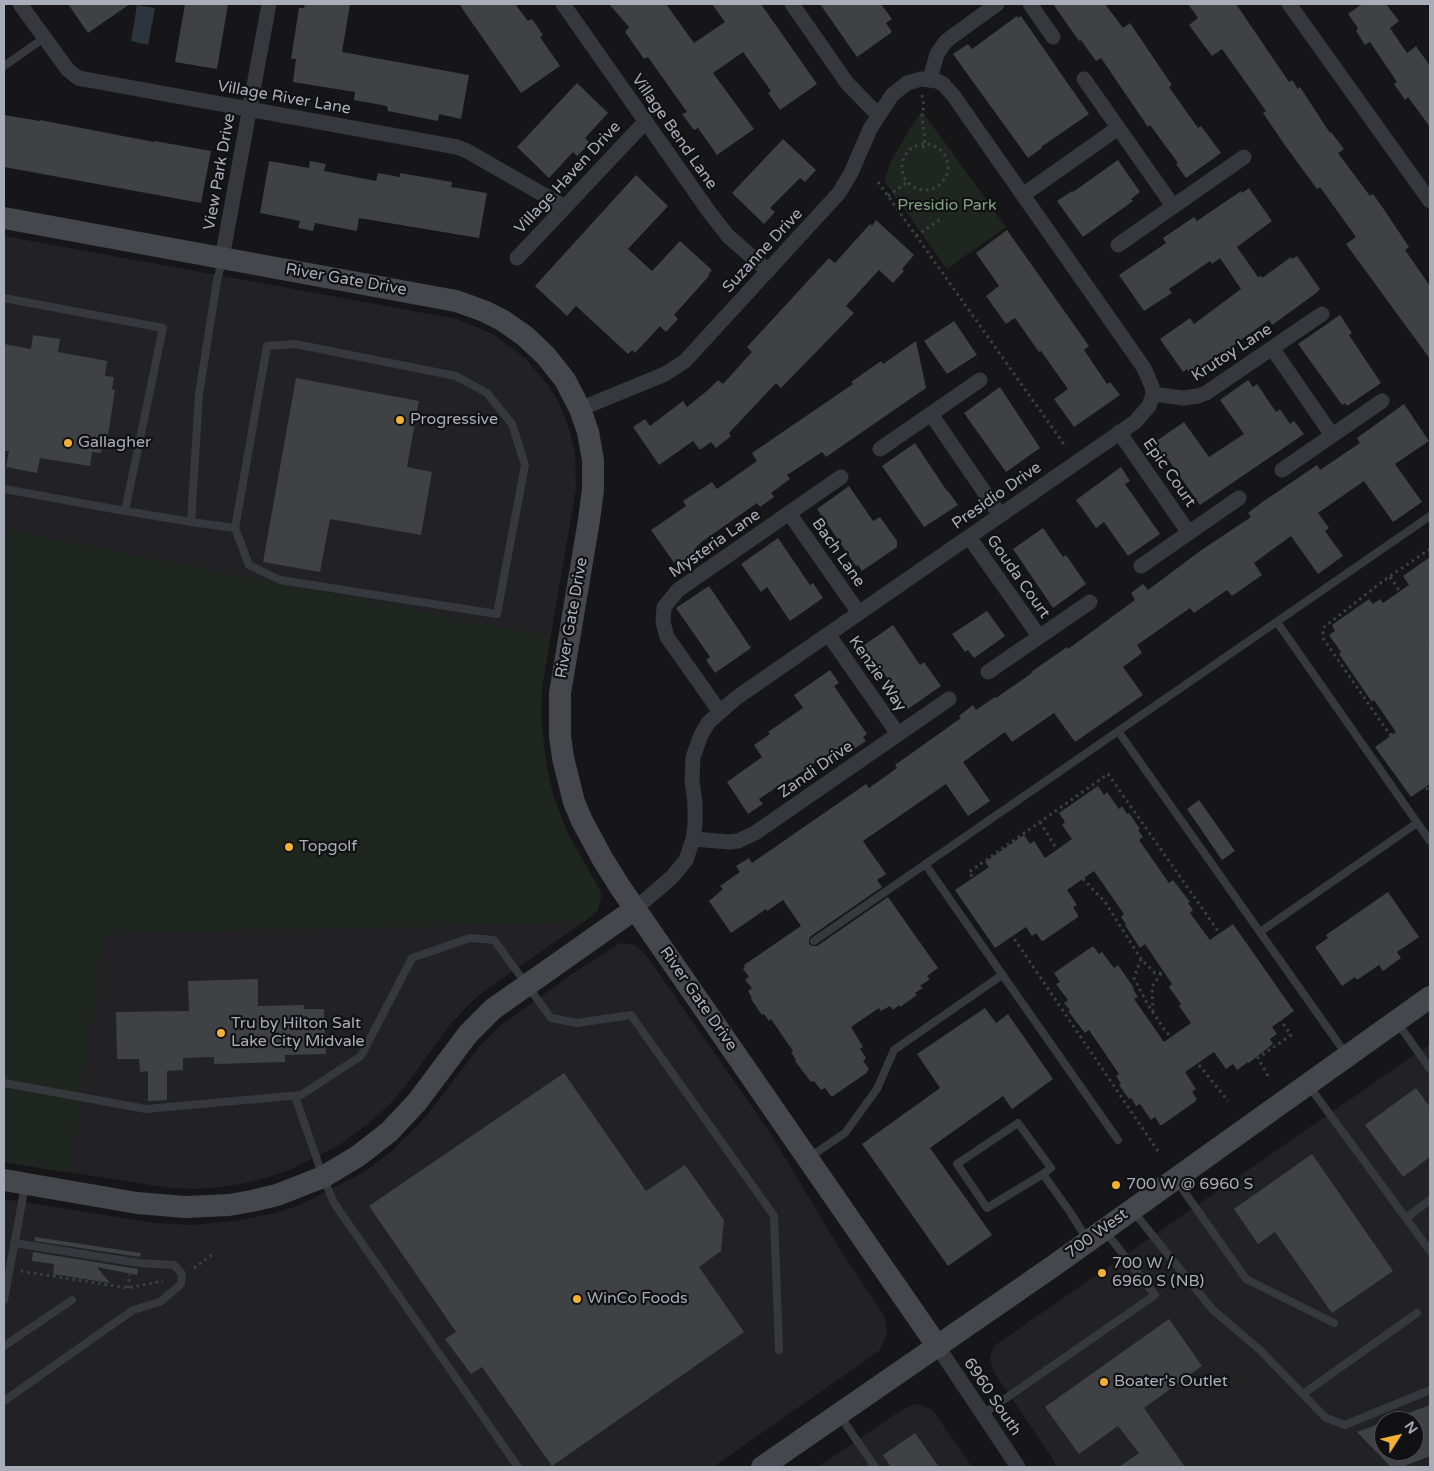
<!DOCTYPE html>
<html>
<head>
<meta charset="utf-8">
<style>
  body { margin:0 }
  #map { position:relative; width:1434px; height:1471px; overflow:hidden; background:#161618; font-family:"Varela Round",sans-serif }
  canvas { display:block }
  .frame { position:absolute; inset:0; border:5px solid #a8adb8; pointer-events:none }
  .north { position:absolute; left:1374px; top:1411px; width:50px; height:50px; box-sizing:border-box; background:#111113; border:1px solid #4d4f55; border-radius:50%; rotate:55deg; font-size:14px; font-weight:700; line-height:20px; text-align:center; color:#a8adb8 }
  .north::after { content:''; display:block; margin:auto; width:18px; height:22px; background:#f2b134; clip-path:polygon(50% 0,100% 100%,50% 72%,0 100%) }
</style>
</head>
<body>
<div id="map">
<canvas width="1434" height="1471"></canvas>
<div class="frame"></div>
<div class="north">N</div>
</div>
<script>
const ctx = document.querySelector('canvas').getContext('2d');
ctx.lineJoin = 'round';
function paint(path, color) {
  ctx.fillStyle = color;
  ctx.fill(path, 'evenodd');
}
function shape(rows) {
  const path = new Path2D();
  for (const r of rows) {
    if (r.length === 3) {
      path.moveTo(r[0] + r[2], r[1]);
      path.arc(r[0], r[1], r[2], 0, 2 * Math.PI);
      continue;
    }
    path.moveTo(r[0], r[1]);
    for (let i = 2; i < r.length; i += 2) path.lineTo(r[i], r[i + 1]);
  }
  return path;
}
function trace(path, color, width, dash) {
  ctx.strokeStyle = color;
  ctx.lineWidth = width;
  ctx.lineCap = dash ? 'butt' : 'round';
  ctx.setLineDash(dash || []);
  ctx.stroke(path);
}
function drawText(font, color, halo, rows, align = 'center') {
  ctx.font = font + ' "Varela Round",sans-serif';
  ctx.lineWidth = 4.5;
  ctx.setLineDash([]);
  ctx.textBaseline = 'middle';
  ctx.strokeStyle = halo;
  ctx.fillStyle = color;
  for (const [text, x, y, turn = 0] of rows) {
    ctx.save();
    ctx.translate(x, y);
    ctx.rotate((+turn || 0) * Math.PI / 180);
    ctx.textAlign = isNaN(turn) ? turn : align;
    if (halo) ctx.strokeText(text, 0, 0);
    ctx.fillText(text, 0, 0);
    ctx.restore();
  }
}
const built = shape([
  [4,236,457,319,493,334,525,358,548,385,559,403,570,432,575,452,576,489,542,687,541,719,546,763,553,795,568,834,600,890,601,897,598,910,592,916,490,987,469,1004,449,1026,407,1084,390,1104,368,1124,338,1146,289,1170,269,1177,246,1183,221,1187,198,1189,170,1188,4,1162],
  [620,943,635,945,646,955,771,1134,844,1256,885,1317,887,1335,879,1351,713,1467,4,1467,4,1199,155,1223,192,1225,236,1221,275,1213,300,1205,362,1173,392,1151,425,1118,479,1047,500,1026,572,974],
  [1430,1044,1430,1467,1055,1467,1055,1462,993,1371,990,1357,994,1346],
  [1384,1421,1414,1421,1414,1451,1384,1451],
  [917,1404,930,1409,934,1412,972,1467,818,1467,900,1411,912,1405]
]);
const green = shape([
  [922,111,1006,227,947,269,885,182,889,165,910,128],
  [4,529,550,637,542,687,541,719,546,763,553,795,568,834,600,890,601,897,598,910,584,922,104,934,69,1173,4,1162]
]);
const water = shape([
  [137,5,155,8,148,45,131,41]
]);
const building = shape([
  [68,4,130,4,88,33],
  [185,4,228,4,217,69,175,62],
  [305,4,350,4,342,52,469,75,461,119,439,114,438,121,388,111,387,106,354,100,355,92,293,82,296,59,291,59,299,8,304,8],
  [459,4,515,4,528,21,532,19,543,35,540,37,560,66,521,93],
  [609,4,666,4,694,43,725,22,712,4,761,4,817,84,780,110,768,93,771,91,743,52,713,73,754,129,717,155,698,128,694,130,682,114,687,112,648,57,644,59,625,32,629,27],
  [820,4,881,4,892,19,886,23,892,32,857,57],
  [1053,4,1105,4,1123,28,1130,23,1172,85,1169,87,1198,128,1201,126,1221,153,1186,178,1176,164,1178,163,1150,125,1148,127,1101,58,1096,61,1083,43,1081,40,1079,41],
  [1188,4,1236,4,1289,82,1292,80,1298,89,1300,87,1330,133,1331,132,1344,149,1338,153,1370,196,1373,194,1383,208,1409,247,1405,250,1430,286,1430,359,1346,244,1356,237,1320,187,1317,189,1284,144,1263,113,1266,111,1222,49,1212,56,1189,25,1198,18],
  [1362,4,1386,4,1399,21,1390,28,1407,53,1416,46,1430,66,1430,127,1408,97,1405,100,1394,84,1397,82,1370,42,1365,45,1356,31,1358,28,1348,14],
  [1017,16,1018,18,1021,16,1089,114,1041,147,1042,148,1028,158,953,54,968,44,972,49],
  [577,83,608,113,585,138,590,143,577,156,573,152,549,178,517,147],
  [4,115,40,121,40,120,154,142,154,141,211,151,201,203,4,167],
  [783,139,816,170,805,182,800,178,770,208,775,212,764,224,732,193],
  [1118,160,1140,192,1131,199,1133,201,1083,237,1057,201,1072,191,1073,192],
  [269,161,309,168,310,161,326,164,324,171,376,181,378,173,400,177,400,173,452,182,451,187,487,193,479,238,359,218,357,231,315,223,313,231,298,228,300,221,260,213],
  [636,175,668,206,628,249,652,271,680,241,712,270,708,275,709,276,674,315,678,319,666,332,660,326,635,353,632,350,628,354,576,306,567,316,535,286],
  [1249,188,1272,221,1237,247,1258,277,1261,276,1262,278,1291,257,1292,259,1297,256,1320,289,1315,294,1272,325,1269,320,1234,345,1236,348,1224,356,1221,352,1190,374,1187,369,1183,372,1160,339,1190,318,1194,324,1241,289,1220,258,1212,264,1210,261,1169,289,1172,293,1144,311,1119,275,1166,243,1163,238,1194,217,1197,221,1241,191,1242,193],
  [876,220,914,255,902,269,904,271,893,283,879,270,846,306,854,313,781,388,776,383,729,433,731,436,716,448,711,442,700,450,693,441,659,465,633,427,645,419,650,426,683,401,687,407,708,390,718,380,723,384,752,352,747,347,829,258,835,263,870,224,872,226],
  [1007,230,1089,346,1084,350,1107,384,1110,382,1120,395,1074,427,1054,399,1068,389,1041,351,1039,352,1015,318,1006,324,986,296,999,286,976,253],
  [1340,315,1352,333,1349,335,1381,383,1347,406,1345,403,1342,405,1298,344],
  [954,321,977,355,947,374,924,341],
  [33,335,60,339,58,352,107,361,105,376,114,377,112,389,115,390,107,442,103,441,101,453,92,452,90,466,40,458,37,473,6,467,9,451,4,451,4,344,31,349],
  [916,341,926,388,826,457,822,452,787,475,790,479,771,493,774,497,760,507,757,503,703,541,696,547,700,552,681,565,678,561,675,564,651,530,686,506,683,501,712,482,717,489,757,461,752,453,853,384,851,382,881,361,883,364],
  [296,378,419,401,407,467,432,472,421,535,330,519,320,572,263,562],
  [1248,380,1253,387,1257,384,1276,412,1280,409,1290,424,1294,421,1304,434,1200,505,1165,455,1162,458,1152,444,1184,422,1209,457,1244,434,1220,400],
  [1000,387,1040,448,1006,472,964,413],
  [1404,404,1429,441,1395,464,1422,502,1393,522,1364,481,1318,513,1329,528,1325,531,1343,556,1318,574,1291,536,1254,563,1262,575,1232,596,1227,590,1194,613,1190,608,1137,645,1142,653,1123,667,1143,695,1075,742,1054,713,1012,742,1005,732,963,762,990,801,968,816,946,784,863,841,886,874,877,880,882,887,811,936,809,939,809,944,812,946,817,946,888,897,938,968,927,976,930,979,920,986,923,988,915,993,917,995,900,1007,899,1005,893,1010,890,1006,881,1011,879,1008,851,1027,863,1047,860,1049,866,1058,863,1061,869,1069,867,1071,868,1072,833,1096,831,1096,825,1088,821,1090,814,1081,811,1082,795,1061,796,1060,791,1052,793,1051,771,1019,769,1021,764,1014,762,1015,751,999,752,998,748,991,752,988,745,980,749,977,743,969,745,967,744,965,801,926,783,900,767,911,766,909,731,933,709,901,723,889,720,886,740,872,736,866,749,858,752,863,866,784,869,788,897,768,895,765,961,718,959,716,973,705,976,710,995,697,996,698,1032,673,1031,672,1067,647,1068,649,1135,600,1131,593,1143,584,1148,590,1200,551,1251,517,1248,513,1261,503,1317,465,1320,470,1360,443,1357,438],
  [915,443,947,491,948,491,958,505,924,527,882,466],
  [1121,467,1130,481,1125,484,1160,534,1128,556,1104,522,1096,528,1076,500],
  [849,486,873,521,880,517,897,541,897,547,862,571,858,565,856,566,817,509],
  [1043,528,1063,557,1066,555,1086,584,1053,608,1013,549],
  [778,538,810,585,813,583,823,598,790,621,767,587,761,592,741,564],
  [1430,557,1430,784,1411,797,1375,747,1396,732,1374,700,1372,702,1339,654,1341,652,1329,635,1335,631,1332,625,1369,599,1373,604,1380,599,1383,603,1409,585,1403,576],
  [709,586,751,648,715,673,706,660,710,657,676,608],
  [987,611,1005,636,974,658,968,650,965,652,952,634],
  [893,625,920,665,924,662,941,686,908,709,875,660,871,663,860,648],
  [830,670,839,683,834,686,867,734,863,737,866,741,833,764,826,755,790,780,789,779,759,799,763,804,748,814,727,782,762,757,754,745,770,734,768,732,803,708,794,695],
  [1098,786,1104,795,1107,792,1119,809,1122,806,1127,814,1129,813,1140,829,1138,830,1143,837,1139,840,1169,883,1173,880,1190,902,1188,903,1193,910,1190,913,1210,940,1233,924,1294,1011,1272,1027,1277,1034,1270,1039,1273,1044,1249,1063,1248,1062,1237,1070,1233,1064,1226,1069,1214,1052,1185,1072,1196,1089,1192,1092,1197,1099,1195,1100,1196,1101,1162,1125,1160,1125,1155,1117,1151,1120,1140,1104,1136,1106,1131,1098,1129,1099,1119,1085,1121,1084,1116,1076,1119,1074,1089,1030,1085,1033,1068,1011,1070,1010,1064,1003,1068,1000,1056,984,1060,982,1054,973,1093,946,1099,954,1102,952,1114,968,1118,965,1134,988,1133,989,1138,997,1134,999,1164,1042,1191,1023,1179,1006,1181,1004,1169,987,1172,984,1145,944,1140,948,1125,925,1126,924,1121,917,1124,914,1094,871,1067,890,1077,905,1073,907,1078,915,1078,917,1043,941,1041,940,1036,933,1032,936,1026,927,995,948,955,890,989,867,985,862,1024,835,1030,844,1034,841,1045,858,1072,839,1062,825,1065,822,1059,813],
  [1199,800,1235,851,1222,860,1187,809],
  [1388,892,1419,937,1397,952,1401,958,1383,971,1379,965,1357,980,1355,977,1342,986,1315,947,1328,938,1326,935],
  [258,979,258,1006,304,1005,304,1009,324,1009,326,1054,285,1055,285,1062,214,1064,214,1057,183,1058,183,1070,167,1071,167,1100,148,1101,148,1071,140,1072,139,1059,117,1059,116,1012,189,1011,188,981],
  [985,1008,996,1023,1008,1014,1053,1079,1012,1109,1003,1096,930,1148,992,1235,948,1266,862,1144,940,1088,917,1054],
  [564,1073,646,1191,685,1165,724,1220,721,1251,699,1267,744,1332,552,1466,482,1367,471,1374,445,1339,456,1332,369,1206],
  [1416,1088,1430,1107,1430,1157,1403,1177,1365,1125],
  [1312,1154,1393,1271,1332,1313,1275,1232,1258,1244,1234,1209],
  [35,1237,141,1253,140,1257,35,1241],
  [33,1252,138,1269,137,1275,97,1267,110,1283,53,1274,54,1264,32,1261],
  [1169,1319,1202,1366,1144,1408,1185,1467,1119,1467,1139,1453,1118,1426,1079,1454,1045,1407],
  [1430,1405,1430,1456,1402,1467,1391,1467,1357,1432,1384,1422,1384,1451,1414,1451,1414,1421,1387,1421],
  [915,1433,939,1467,891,1467,883,1455]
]);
const path = shape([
  [922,95,924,106,922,114,925,145,923,148],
  [925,167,23],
  [878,182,1066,447],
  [888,196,907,182],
  [916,236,942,218],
  [1430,549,1383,581,1323,628,1323,638,1430,793],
  [1390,577,1414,612,1430,648],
  [1390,735,1430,706],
  [1040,822,1061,856,1105,902,1141,959,1155,973,1161,973,1221,934],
  [1141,959,1134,978,1148,1005,1166,1032,1187,1050,1228,1101],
  [1153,1012,1152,987,1161,973],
  [1158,1151,969,872,1108,774,1291,1035,1258,1058,1268,1076],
  [194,1268,213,1254],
  [21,1271,128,1288,163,1281],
  [128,1288,130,1274]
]);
const lane = shape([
  [4,66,44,38],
  [4,298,163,328,125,511,191,522,199,394,217,281,222,260],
  [4,489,125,511],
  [191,522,235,528,267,346,295,344,456,376,487,393,512,424,525,465,497,614,280,580,249,565,235,528],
  [1277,622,1430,841],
  [1118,731,1346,1054],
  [925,864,1118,1140],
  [1260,932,1417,823],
  [814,941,1430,516],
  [1397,1022,1430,1069],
  [4,1083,146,1109,301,1095,361,1056,412,958,470,938,494,940,551,1018,577,1023,631,1015,774,1216,779,1350],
  [1309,1086,1430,1251],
  [295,1096,323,1177,334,1203,518,1467],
  [808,1158,845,1133,877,1089,894,1050,1002,975],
  [1043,1174,987,1208,957,1164,1018,1123,1051,1168,1043,1174,1070,1212,1087,1239],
  [1176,1180,1246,1279,1334,1323],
  [1133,1211,1212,1309,1260,1350,1326,1418,1345,1425,1430,1390],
  [1406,1218,1430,1200],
  [4,1300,25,1186],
  [4,1346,72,1300],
  [1303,1394,1417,1313],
  [4,1401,133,1310,160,1302,181,1284,182,1274,174,1265,139,1263,14,1243],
  [983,1414,1155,1295,1105,1231],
  [840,1416,875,1467]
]);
const street = shape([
  [20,4,68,70,78,78,457,147,467,151,565,207],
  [563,4,710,213,728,236,768,271],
  [792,4,847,83,878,115],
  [1030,4,1053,37],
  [1289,4,1430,201],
  [930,79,937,54,946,41,997,4],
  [1084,79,1173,206],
  [1023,195,1118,128],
  [1118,245,1244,157],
  [222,258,269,4],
  [517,258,645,122],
  [1272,348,1332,435],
  [1153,394,1183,398,1198,396,1206,393,1322,314],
  [580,409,665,374,685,361,839,193,851,173,870,129,892,95,907,83,921,79,937,81,943,84,953,95,1144,368,1152,387,1153,394,1149,406,1135,422,736,698,720,712,708,723,701,735,693,757,692,781,695,803,695,824,693,839,686,860,672,877,635,909],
  [931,414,1000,515],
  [1119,432,1189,533],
  [880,449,980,380],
  [1282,470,1382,401],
  [789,513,859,613],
  [969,537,1039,636],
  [1141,566,1239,498],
  [828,634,898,734],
  [988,672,1090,602],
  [720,712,667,637,663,622,664,607,678,590,841,477],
  [693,839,730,842,738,841,755,833,949,699],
  [938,1347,1018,1467]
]);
const secondary = shape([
  [4,218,456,301,484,311,502,320,525,336,546,356,565,380,580,409,588,432,593,460,593,489,589,520,560,693,560,736,563,758,574,802,582,821,602,858,620,887,938,1347],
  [4,1180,137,1203,185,1207,229,1205,252,1201,277,1195,323,1177,358,1156,389,1132,417,1102,468,1034,493,1009,635,909],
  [762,1467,1052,1267,1430,997]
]);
const markers = [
  [400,420,5,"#f2b134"],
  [68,443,5,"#f2b134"],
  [289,847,5,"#f2b134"],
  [221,1033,5,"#f2b134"],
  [1116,1185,5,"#f2b134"],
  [1102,1273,5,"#f2b134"],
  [577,1299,5,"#f2b134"],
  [1104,1382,5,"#f2b134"]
];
const streetNames = [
  ["Village River Lane",284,98,10],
  ["Village Bend Lane",674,132,55],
  ["View Park Drive",220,172,-80],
  ["Village Haven Drive",568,178,-47],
  ["Suzanne Drive",763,251,-47],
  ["River Gate Drive",346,280,10],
  ["Krutoy Lane",1232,353,-33],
  ["Epic Court",1169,473,55],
  ["Presidio Drive",997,496,-35],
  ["Mysteria Lane",715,544,-35],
  ["Bach Lane",838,553,55],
  ["Gouda Court",1018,577,55],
  ["River Gate Drive",572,618,-80],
  ["Kenzie Way",877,674,55],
  ["Zandi Drive",816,770,-35],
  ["River Gate Drive",698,999,55],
  ["700 West",1097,1234,-36],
  ["6960 South",992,1397,56]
];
const parkNames = [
  ["Presidio Park",947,206]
];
const poiNames = [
  ["Progressive",410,420],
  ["Gallagher",78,443],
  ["Topgolf",299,847],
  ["Tru by Hilton Salt",231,1024],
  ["Lake City Midvale",231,1042],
  ["700 W @ 6960 S",1126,1185],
  ["700 W /",1112,1264],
  ["6960 S (NB)",1112,1282],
  ["WinCo Foods",587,1299],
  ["Boater's Outlet",1114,1382]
];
paint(built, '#222225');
paint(green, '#1e261f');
paint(water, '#2c353c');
paint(building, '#404145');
trace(path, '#3d3f44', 3, [2.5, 4]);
trace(lane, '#37383d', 8);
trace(street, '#37383d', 15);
trace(secondary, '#45474d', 22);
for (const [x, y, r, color] of markers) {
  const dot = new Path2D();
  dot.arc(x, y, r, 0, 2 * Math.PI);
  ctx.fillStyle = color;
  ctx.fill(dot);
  trace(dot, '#111113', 2);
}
drawText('16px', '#a8adb8', '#111113', streetNames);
drawText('16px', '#7fa381', '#111113', parkNames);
drawText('16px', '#a8adb8', '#111113', poiNames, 'left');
</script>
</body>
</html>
